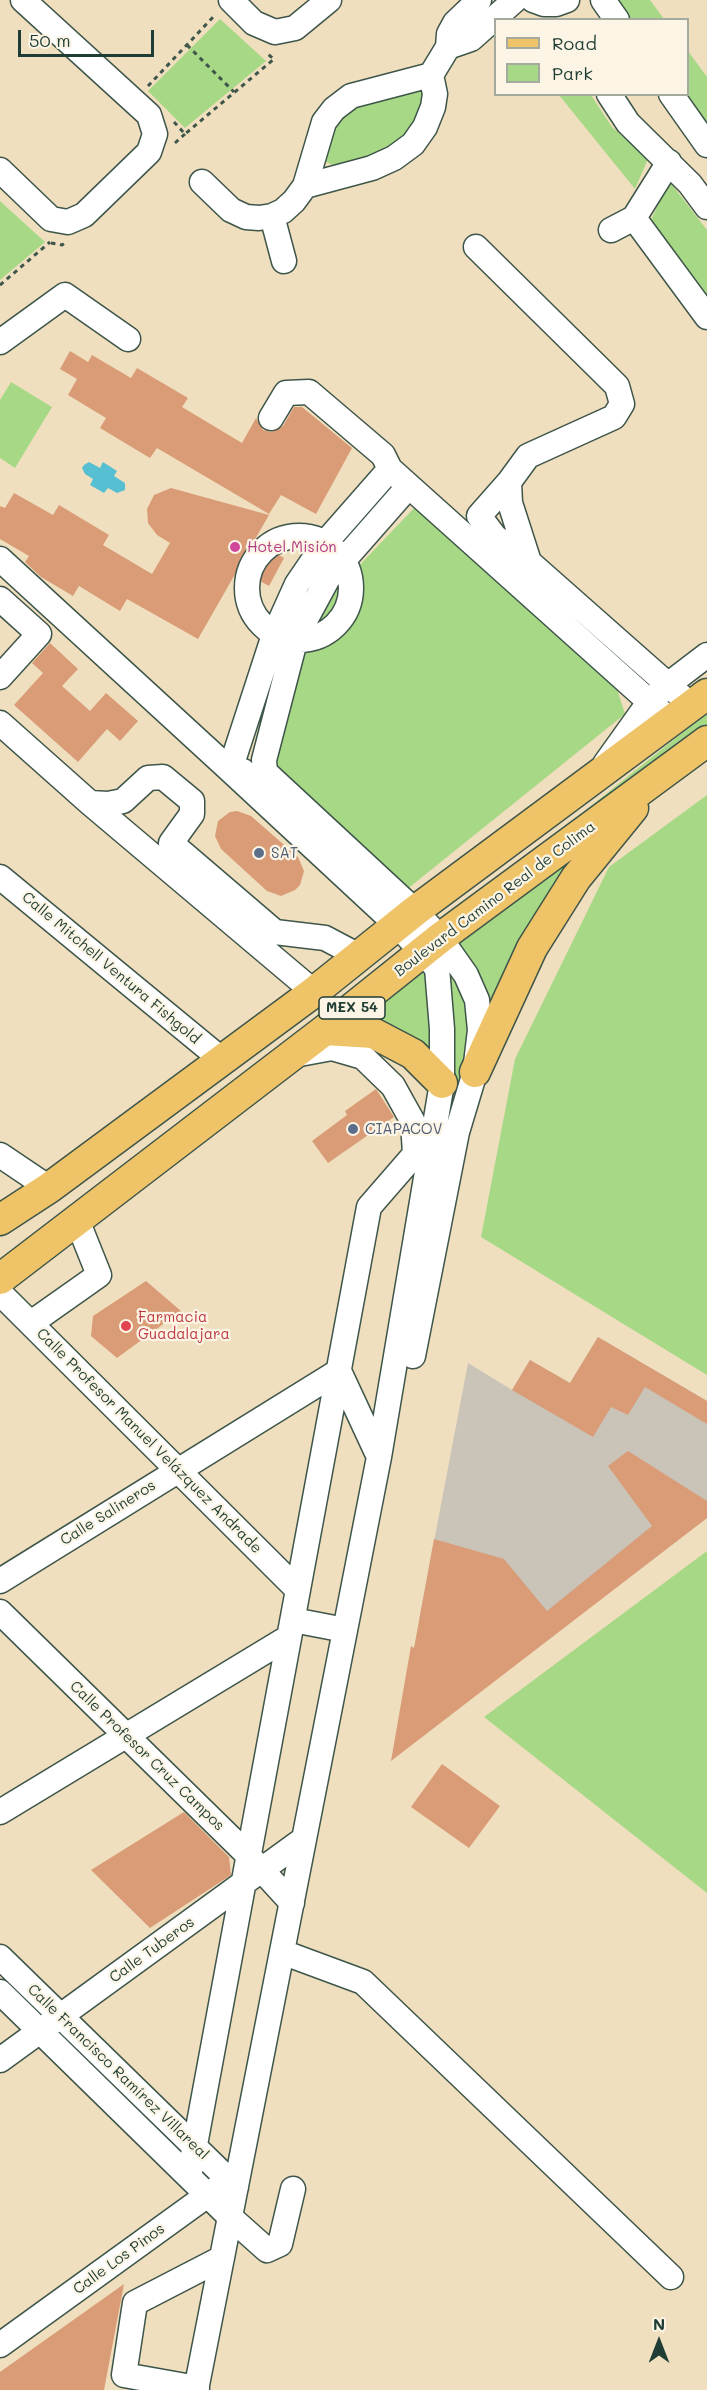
<!DOCTYPE html>
<html>
<head>
<meta charset="utf-8">
<style>
  body { margin:0 }
  #map { position:relative; width:707px; height:2390px; overflow:hidden; background:#efdfbe; font-family:Mali,sans-serif }
  canvas { display:block }
  .legend { position:absolute; left:494px; top:18px; width:195px; height:78px; box-sizing:border-box; background:#fcf5e5; border:2px solid #a4ab9e; margin:0; padding:8px 10px; list-style:none; font-size:18px; color:#1f3d34 }
  .legend li { display:flex; align-items:center; gap:12px; height:30px }
  .legend b { width:30px; border:2px solid #a4ab9e }
  .north { position:absolute; left:629px; top:2312px; width:60px; height:60px; -webkit-text-stroke:4px #fcf5e5; paint-order:stroke; rotate:0deg; font-size:16px; font-weight:700; line-height:24px; text-align:center; color:#1f3d34 }
  .north::after { content:''; display:block; margin:auto; width:21px; height:27px; background:#1f3d34; clip-path:polygon(50% 0,100% 100%,50% 72%,0 100%) }
  .scale { position:absolute; left:18px; top:30px; width:136px; height:27px; box-sizing:border-box; border:3px solid #1f3d34; border-top:0; padding-left:8px; font-size:18px; line-height:21px; white-space:nowrap; color:#1f3d34; -webkit-text-stroke:4px #fcf5e5; paint-order:stroke }
</style>
</head>
<body>
<div id="map">
<canvas width="707" height="2390"></canvas>
<ul class="legend">
<li><b style="height:8px;background:#efc469"></b>Road</li>
<li><b style="height:16px;background:#a7d886"></b>Park</li>
</ul>
<div class="north">N</div>
<div class="scale">50 m</div>
</div>
<script>
const ctx = document.querySelector('canvas').getContext('2d');
ctx.lineJoin = 'round';
function paint(path, color) {
  ctx.fillStyle = color;
  ctx.fill(path, 'evenodd');
}
function shape(rows) {
  const path = new Path2D();
  for (const r of rows) {
    if (r.length === 3) {
      path.moveTo(r[0] + r[2], r[1]);
      path.arc(r[0], r[1], r[2], 0, 2 * Math.PI);
      continue;
    }
    path.moveTo(r[0], r[1]);
    for (let i = 2; i < r.length; i += 2) path.lineTo(r[i], r[i + 1]);
  }
  return path;
}
function trace(path, color, width, dash) {
  ctx.strokeStyle = color;
  ctx.lineWidth = width;
  ctx.lineCap = dash ? 'butt' : 'round';
  ctx.setLineDash(dash || []);
  ctx.stroke(path);
}
function drawText(font, color, halo, rows, align = 'center') {
  ctx.font = font + ' Mali,sans-serif';
  ctx.lineWidth = 4.5;
  ctx.setLineDash([]);
  ctx.textBaseline = 'middle';
  ctx.strokeStyle = halo;
  ctx.fillStyle = color;
  for (const [text, x, y, turn = 0] of rows) {
    ctx.save();
    ctx.translate(x, y);
    ctx.rotate((+turn || 0) * Math.PI / 180);
    ctx.textAlign = isNaN(turn) ? turn : align;
    if (halo) ctx.strokeText(text, 0, 0);
    ctx.fillText(text, 0, 0);
    ctx.restore();
  }
}
const industrial = shape([
  [598,1337,707,1401,707,1518,524,1658,419,1620,468,1363,512,1390,530,1360,570,1383]
]);
const green = shape([
  [610,0,650,0,664,19,625,19],
  [220,19,266,61,185,128,148,91],
  [688,51,707,77,707,130,681,95,688,94],
  [422,86,424,94,419,118,406,143,359,164,334,166,323,160,328,130,360,100],
  [559,95,591,95,612,127,648,159,635,189],
  [669,181,707,230,707,295,651,220],
  [0,201,45,242,0,280],
  [11,382,52,407,15,468,0,458,0,400],
  [415,507,617,689,625,714,406,890,275,776,273,762,312,632,334,592],
  [707,713,707,729,461,910],
  [707,795,707,1375,481,1237,515,1059,609,867],
  [609,829,486,1023,455,946],
  [428,965,434,1066,353,1022],
  [450,965,460,980,472,1031,445,1158,443,971],
  [707,1551,707,1893,484,1717]
]);
const water = shape([
  [89,462,100,468,103,462,117,471,114,476,125,483,125,490,117,493,108,488,104,493,90,485,93,479,85,474,82,468,84,465]
]);
const building = shape([
  [70,351,88,362,92,355,131,378,137,368,188,398,182,407,242,443,256,418,263,430,271,432,283,426,294,407,302,407,352,448,316,514,281,495,269,514,157,448,150,458,100,428,106,418,68,395,77,379,60,369],
  [171,488,269,515,254,541,284,558,269,586,238,569,198,639,127,599,120,611,79,586,73,596,41,577,25,562,29,556,0,539,0,506,5,508,14,493,53,515,59,505,109,535,103,545,152,574,170,543,157,535,148,523,147,509,154,495],
  [50,643,78,669,62,686,90,711,106,693,138,721,120,741,107,729,78,762,14,705,43,673,32,663],
  [237,811,251,816,298,857,304,871,300,885,295,890,281,896,267,891,221,849,215,836,218,821,230,812],
  [376,1089,394,1117,328,1163,312,1141,347,1115,345,1111],
  [146,1281,181,1311,117,1358,91,1336,93,1316],
  [598,1337,707,1401,707,1424,645,1387,628,1415,611,1407,593,1437,512,1390,530,1360,570,1383],
  [628,1451,707,1501,707,1518,391,1761,411,1646,414,1648,434,1539,504,1559,547,1611,652,1526,608,1466],
  [442,1764,500,1806,469,1848,411,1807],
  [184,1812,229,1857,231,1875,150,1928,91,1870],
  [124,2284,104,2390,0,2390,0,2372]
]);
const path = shape([
  [187,45,234,92],
  [148,86,216,14],
  [174,122,185,134,274,59,265,52],
  [175,143,185,134],
  [51,243,62,245,66,242],
  [0,285,50,242]
]);
const minor = shape([
  [231,0,254,23,275,32,295,28,329,0],
  [533,0,544,4,556,4,567,0],
  [603,0,617,20],
  [448,47,471,39,515,0],
  [431,75,351,96,334,109,324,122,305,186,372,168,394,158,413,144,425,127,433,107,435,94,431,75,448,47,449,34,455,23,479,0],
  [609,94,628,123,690,184,707,207],
  [671,94,707,145],
  [669,162,634,218,707,317],
  [0,170,51,219,68,222,84,215,149,152,155,134,149,115,23,0],
  [202,182,231,210,246,217,259,218,272,216,283,211,294,201,305,186],
  [272,216,284,261],
  [611,230,634,218],
  [476,247,617,386,622,404,614,417,528,456,509,482,510,503,529,562,692,706],
  [0,342,65,295,128,339],
  [271,418,286,393,309,392,383,455,390,469],
  [509,482,479,516,495,537,529,562],
  [408,487,328,578,302,626,295,641,264,760,265,772,415,911,440,938,466,975,477,1000,480,1030,475,1072,457,1132,413,1356],
  [299,588,52],
  [0,559,230,770,243,771],
  [0,599,39,634,0,677],
  [0,723,90,803,314,992],
  [605,764,650,701,669,684,707,655],
  [90,803,108,804,123,801,148,778,163,777,192,801,192,814,171,843,275,932,325,938,359,956],
  [0,877,221,1059],
  [0,1155,49,1188],
  [0,1293,298,1590],
  [31,1323,99,1275,77,1220],
  [0,1581,339,1371,379,1457],
  [0,1612,249,1856,292,1903],
  [293,1620,345,1630],
  [0,1812,289,1637],
  [282,1952,363,1982,671,2277],
  [0,1957,236,2187],
  [0,1992,230,2217,267,2250,280,2244,293,2189],
  [0,2060,304,1839],
  [189,2177,369,1207,415,1154,413,1122,393,1086,363,1057,332,1048,294,1055],
  [0,2345,220,2186],
  [197,2388,124,2375,135,2303,222,2258],
  [196,2390,379,1457,442,1083,442,1029,437,968,398,926,230,770,274,635,297,584,325,543,390,469,671,721]
]);
const major = shape([
  [325,1030,373,1033,413,1054,442,1083],
  [475,1072,532,948,576,878,633,808],
  [0,1220,49,1188,314,992,415,911,707,694],
  [0,1279,325,1030,440,938,707,741]
]);
const markers = [
  [235,547,6,"#d1479c"],
  [259,853,6,"#5c6f8a"],
  [353,1129,6,"#5c6f8a"],
  [126,1326,6,"#e0444e"]
];
const shields = [
  [352,1008,66]
];
const shieldNames = [
  ["MEX 54",352,1008]
];
const hotelNames = [
  ["Hotel Misión",247,547]
];
const serviceNames = [
  ["SAT",271,853],
  ["CIAPACOV",365,1129]
];
const streetNames = [
  ["Boulevard Camino Real de Colima",495,899,-37],
  ["Calle Mitchell Ventura Fishgold",111,968,40],
  ["Calle Profesor Manuel Velázquez Andrade",149,1441,45],
  ["Calle Salineros",108,1513,-32],
  ["Calle Profesor Cruz Campos",147,1756,44],
  ["Calle Tuberos",152,1950,-36],
  ["Calle Francisco Ramírez Villareal",118,2072,44],
  ["Calle Los Pinos",119,2259,-36]
];
const healthNames = [
  ["Farmacia",138,1317],
  ["Guadalajara",138,1334]
];
paint(industrial, '#c9c3b8');
paint(green, '#a7d886');
paint(water, '#56bfd2');
paint(building, '#d99c77');
trace(minor, '#3e5549', 27);
trace(major, '#3e5549', 33);
trace(path, '#3e5549', 3, [4.5, 4.5]);
trace(minor, '#fff', 24);
trace(major, '#efc469', 30);
for (const [x, y, r, color] of markers) {
  const dot = new Path2D();
  dot.arc(x, y, r, 0, 2 * Math.PI);
  ctx.fillStyle = color;
  ctx.fill(dot);
  trace(dot, '#fcf5e5', 2);
}
for (const [x, y, w] of shields) {
  const box = new Path2D();
  box.roundRect(x - w / 2, y - 11, w, 22, 4.5);
  ctx.fillStyle = '#fcf5e5';
  ctx.fill(box);
  trace(box, '#1f3d34', 1.5);
}
drawText('bold 14px', '#1f3d34', null, shieldNames);
drawText('15px', '#b23c85', '#fcf5e5', hotelNames, 'left');
drawText('15px', '#4e5e75', '#fcf5e5', serviceNames, 'left');
drawText('15px', '#1f3d34', '#fcf5e5', streetNames);
drawText('15px', '#be3a42', '#fcf5e5', healthNames, 'left');
</script>
</body>
</html>
